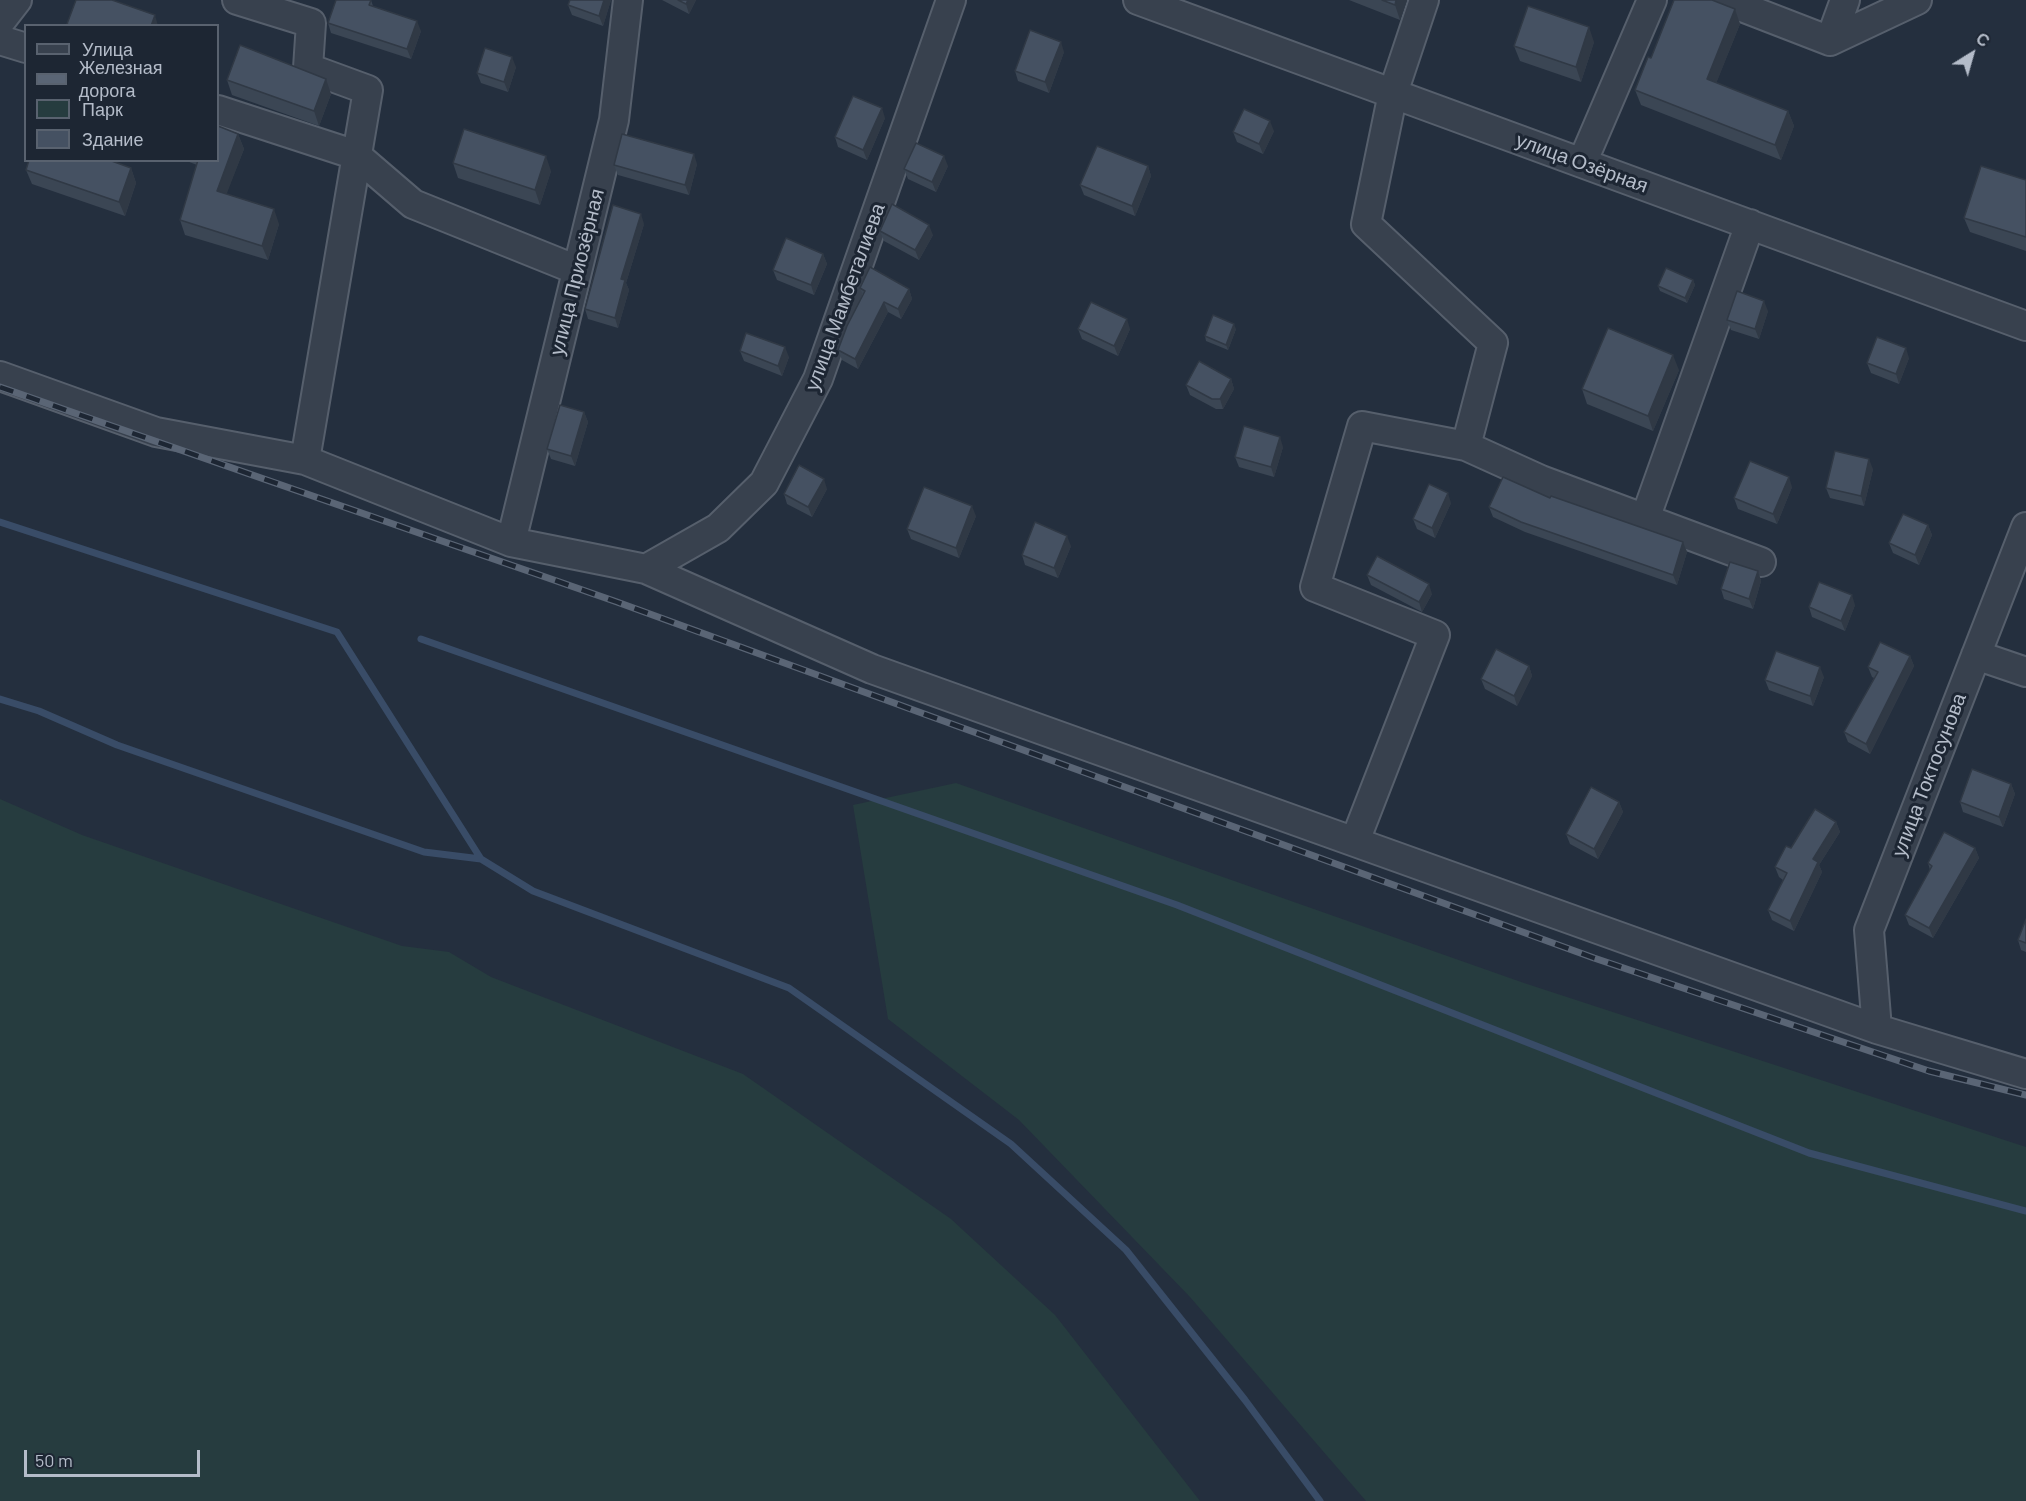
<!DOCTYPE html>
<html>
<head>
<meta charset="utf-8">
<style>
  body { margin:0 }
  #map { position:relative; width:2026px; height:1501px; overflow:hidden; background:#242f3e; font-family:Barlow,sans-serif }
  canvas { display:block }
  .legend { position:absolute; left:24px; top:24px; width:195px; height:138px; box-sizing:border-box; background:#1d2633; border:2px solid #59626f; margin:0; padding:8px 10px; list-style:none; font-size:18px; color:#b4bcc9 }
  .legend li { display:flex; align-items:center; gap:12px; height:30px }
  .legend b { width:30px; border:2px solid #59626f }
  .north { position:absolute; left:1942px; top:24px; width:60px; height:60px; -webkit-text-stroke:4px #1d2633; paint-order:stroke; rotate:37deg; font-size:16px; font-weight:700; line-height:24px; text-align:center; color:#b4bcc9 }
  .north::after { content:''; display:block; margin:auto; width:21px; height:27px; background:#b4bcc9; clip-path:polygon(50% 0,100% 100%,50% 72%,0 100%) }
  .scale { position:absolute; left:24px; top:1450px; width:176px; height:27px; box-sizing:border-box; border:3px solid #b4bcc9; border-top:0; padding-left:8px; font-size:18px; line-height:21px; white-space:nowrap; color:#b4bcc9; -webkit-text-stroke:4px #1d2633; paint-order:stroke }
</style>
</head>
<body>
<div id="map">
<canvas width="2026" height="1501"></canvas>
<ul class="legend">
<li><b style="height:8px;background:#38414e"></b>Улица</li>
<li><b style="height:8px;background:#5a6575"></b>Железная дорога</li>
<li><b style="height:16px;background:#263c3f"></b>Парк</li>
<li><b style="height:16px;background:#455162"></b>Здание</li>
</ul>
<div class="north">С</div>
<div class="scale">50 m</div>
</div>
<script>
const ctx = document.querySelector('canvas').getContext('2d');
ctx.lineJoin = 'round';
function paint(path, color) {
  ctx.fillStyle = color;
  ctx.fill(path, 'evenodd');
}
function shape(rows) {
  const path = new Path2D();
  for (const r of rows) {
    path.moveTo(r[0], r[1]);
    for (let i = 2; i < r.length; i += 2) path.lineTo(r[i], r[i + 1]);
  }
  return path;
}
function trace(path, color, width, dash) {
  ctx.strokeStyle = color;
  ctx.lineWidth = width;
  ctx.lineCap = dash ? 'butt' : 'round';
  ctx.setLineDash(dash || []);
  ctx.stroke(path);
}
function drawText(font, color, halo, rows, align = 'center') {
  ctx.font = font + ' Barlow,sans-serif';
  ctx.lineWidth = 6;
  ctx.setLineDash([]);
  ctx.textBaseline = 'middle';
  ctx.strokeStyle = halo;
  ctx.fillStyle = color;
  for (const [text, x, y, turn = 0] of rows) {
    ctx.save();
    ctx.translate(x, y);
    ctx.rotate((+turn || 0) * Math.PI / 180);
    ctx.textAlign = isNaN(turn) ? turn : align;
    if (halo) ctx.strokeText(text, 0, 0);
    ctx.fillText(text, 0, 0);
    ctx.restore();
  }
}
const green = shape([
  [956,783,1524,983,2026,1147,2026,1501,1366,1501,1190,1297,1019,1120,888,1019,853,805],
  [0,799,82,835,402,946,449,952,491,977,743,1074,951,1219,1055,1315,1200,1501,0,1501]
]);
const stream = shape([
  [0,522,337,632,481,859],
  [421,639,1177,905,1809,1153,2026,1211],
  [0,699,39,711,117,745,424,852,481,859,533,891,789,988,1011,1144,1126,1250,1245,1400,1320,1501]
]);
const minor = shape([
  [237,0,311,23,308,68,368,90,305,460],
  [1138,0,2026,326],
  [1724,0,1830,41,1845,0],
  [0,22,17,0],
  [0,40,26,48],
  [1830,41,1917,0],
  [218,110,356,155,413,204,577,270],
  [1582,163,1652,0],
  [0,376,156,432,305,460,511,542,646,569,872,669,1877,1029,2026,1074],
  [1466,446,1541,480,1761,562],
  [1645,519,1750,224],
  [511,542,614,120,628,0],
  [646,569,718,528,764,483,818,379,951,0],
  [1976,655,2026,672],
  [1355,841,1435,635,1315,587,1362,426,1466,446,1493,343,1366,224,1393,93,1424,0],
  [1877,1029,1869,930,2026,527]
]);
const rail = shape([
  [0,387,617,602,1594,958,1929,1071,2026,1095]
]);
const wall = shape([
  [371,0,373,6,421,31,411,59,331,33,328,23],
  [570,0,611,0,603,26,572,15,568,5],
  [662,0,696,0,689,14],
  [1349,0,1407,0,1400,20],
  [1735,9,1740,24,1716,83,1788,111,1794,126,1781,160,1641,105,1635,90,1651,58],
  [1594,42,1581,82,1520,61,1514,46],
  [1064,52,1049,93,1018,81,1015,71],
  [516,67,508,92,481,83,477,73],
  [227,80,331,94,319,126,232,95],
  [885,118,867,160,838,147,835,137],
  [1274,131,1263,154,1237,142,1233,132],
  [238,134,244,149,226,194,279,224,268,260,185,235,180,220,197,165,184,160,218,160],
  [453,163,551,171,540,205,458,178],
  [697,164,689,195,618,175,614,165],
  [948,166,936,192,908,179,904,169],
  [1148,166,1151,176,1135,216,1084,195,1080,185],
  [131,168,136,183,125,216,32,184,26,170],
  [2026,180,2026,251,1970,232,1964,218],
  [644,224,626,283,629,290,618,328,588,319,585,309],
  [880,231,933,235,919,260,884,241],
  [823,254,827,264,814,295,777,280,773,270],
  [1693,280,1695,285,1687,303,1660,291,1658,286],
  [860,288,909,289,912,299,901,319,888,312,858,369,842,360,838,350,863,295],
  [1768,311,1759,339,1731,330,1727,320],
  [1078,329,1130,329,1118,356,1082,339],
  [1236,329,1228,350,1206,341,1205,336],
  [740,351,789,357,782,376,744,361],
  [1909,358,1899,384,1871,373,1867,363],
  [1679,370,1653,431,1587,404,1582,389],
  [1231,379,1234,389,1223,409,1216,409,1190,395,1186,385],
  [584,412,588,422,575,466,551,459,547,449],
  [1283,447,1274,477,1239,467,1235,457],
  [1873,469,1864,506,1830,498,1826,488],
  [1792,487,1777,524,1738,509,1734,498],
  [827,489,812,517,787,504,784,494],
  [1550,498,1683,542,1687,552,1677,585,1525,532,1493,517,1489,507],
  [1451,503,1435,538,1417,529,1413,519],
  [976,516,959,558,911,539,907,529],
  [1928,525,1932,535,1919,565,1893,553,1889,543],
  [1071,546,1058,578,1025,565,1022,555],
  [1758,571,1761,581,1753,609,1724,599,1721,589],
  [1367,575,1432,594,1422,612,1371,585],
  [1855,605,1845,631,1812,617,1809,607],
  [1910,656,1914,666,1870,754,1848,742,1844,732,1874,678,1872,677,1868,667],
  [1529,666,1532,676,1517,706,1485,689,1481,679],
  [1824,677,1813,706,1769,690,1765,680],
  [2011,784,2015,794,2003,827,1963,812,1960,802],
  [1619,802,1623,812,1598,859,1570,844,1566,834],
  [1836,822,1840,832,1819,865,1822,872,1794,931,1772,920,1768,910,1783,880,1779,877,1775,867,1791,848],
  [1975,848,1979,858,1933,938,1909,925,1905,915,1930,870,1928,863],
  [2026,919,2026,952,2021,950,2018,940]
]);
const shadedWall = shape([
  [604,0,611,0,603,26,599,16],
  [688,0,696,0,689,14,686,4],
  [1396,0,1407,0,1400,20,1395,5],
  [1735,9,1740,24,1712,94,1707,79],
  [155,15,158,26,151,26],
  [417,21,421,31,411,59,407,49],
  [1589,27,1594,42,1581,82,1576,67],
  [1061,42,1064,52,1049,93,1045,82],
  [512,57,516,67,508,92,504,82],
  [326,79,331,94,319,126,314,111],
  [882,108,885,118,867,160,863,150],
  [1788,111,1794,126,1781,160,1775,145],
  [1270,121,1274,131,1263,154,1259,144],
  [238,134,244,149,222,206,217,191],
  [694,154,697,164,689,195,685,185],
  [546,156,551,171,540,205,535,190],
  [944,156,948,166,936,192,932,182],
  [1148,166,1151,176,1135,216,1132,206],
  [131,168,136,183,125,216,119,202],
  [274,209,279,224,268,260,262,246],
  [641,214,644,224,626,283,629,290,618,328,615,318,621,279],
  [929,225,933,235,919,260,915,250],
  [823,254,827,264,814,295,811,285],
  [1693,280,1695,285,1687,303,1685,298],
  [909,289,912,299,901,319,898,309],
  [1764,301,1768,311,1759,339,1755,329],
  [884,302,888,312,858,369,855,359],
  [1127,319,1130,329,1118,356,1114,346],
  [1234,324,1236,329,1228,350,1226,345],
  [785,347,789,357,782,376,778,366],
  [1906,348,1909,358,1899,384,1896,374],
  [1673,355,1679,370,1653,431,1648,416],
  [1231,379,1234,389,1223,409,1220,399],
  [584,412,588,422,575,466,571,456],
  [1280,437,1283,447,1274,477,1271,467],
  [1869,459,1873,469,1864,506,1861,496],
  [1789,477,1792,487,1777,524,1773,514],
  [824,479,827,489,812,517,808,507],
  [1448,493,1451,503,1435,538,1432,528],
  [972,506,976,516,959,558,956,548],
  [1928,525,1932,535,1919,565,1915,555],
  [1067,536,1071,546,1058,578,1054,568],
  [1683,542,1687,552,1677,585,1673,575],
  [1758,571,1761,581,1753,609,1749,599],
  [1429,584,1432,594,1422,612,1419,602],
  [1852,595,1855,605,1845,631,1841,621],
  [1910,656,1914,666,1870,754,1866,744],
  [1529,666,1532,676,1517,706,1514,696],
  [1820,667,1824,677,1813,706,1810,696],
  [2011,784,2015,794,2003,827,1999,817],
  [1619,802,1623,812,1598,859,1594,849],
  [1836,822,1840,832,1819,865,1822,872,1794,931,1790,921,1813,859],
  [1975,848,1979,858,1933,938,1929,928]
]);
const building = shape([
  [76,0,112,0,155,15,151,26,71,26,67,24,76,0],
  [336,0,371,0,369,5,417,21,407,49,328,23,336,0],
  [570,0,604,0,599,16,568,5,570,0],
  [678,0,688,0,686,4,678,0],
  [1382,0,1396,0,1395,5,1382,0],
  [1674,0,1712,0,1735,9,1707,79,1788,111,1775,145,1635,90,1648,57,1651,58,1674,0],
  [1528,6,1589,27,1576,67,1514,46,1528,6],
  [1030,30,1061,42,1045,82,1015,71,1030,30],
  [240,45,326,79,314,111,227,80,240,45],
  [485,48,512,57,504,82,477,73,485,48],
  [853,96,882,108,863,150,835,137,853,96],
  [1244,109,1270,121,1259,144,1233,132,1244,109],
  [218,126,238,134,217,191,274,209,262,246,180,220,198,160,218,160,218,126],
  [464,129,546,156,535,190,453,163,464,129],
  [622,134,694,154,685,185,614,165,622,134],
  [916,143,944,156,932,182,904,169,916,143],
  [1097,146,1148,166,1132,206,1080,185,1097,146],
  [29,160,109,160,131,168,119,202,26,170,29,160],
  [1981,166,2026,180,2026,237,1964,218,1981,166],
  [892,204,929,225,915,250,880,231,892,204],
  [613,205,641,214,621,279,625,280,615,318,585,309,613,205],
  [786,238,823,254,811,285,773,270,786,238],
  [870,267,909,289,898,309,884,302,855,359,838,350,847,326,865,291,860,288,870,267],
  [1666,268,1693,280,1685,298,1658,286,1666,268],
  [1737,291,1764,301,1755,329,1727,320,1737,291],
  [1091,302,1127,319,1114,346,1078,329,1091,302],
  [1213,315,1234,324,1226,345,1205,336,1213,315],
  [1608,328,1673,355,1648,416,1582,389,1608,328],
  [746,333,785,347,778,366,740,351,746,333],
  [1877,337,1906,348,1896,374,1867,363,1877,337],
  [1199,361,1231,379,1220,399,1212,399,1186,385,1199,361],
  [560,405,584,412,571,456,547,449,560,405],
  [1244,426,1280,437,1271,467,1235,457,1244,426],
  [1835,451,1869,459,1861,496,1826,488,1835,451],
  [1750,461,1789,477,1773,514,1734,498,1750,461],
  [799,465,824,479,808,507,784,494,799,465],
  [1503,477,1550,498,1551,496,1683,542,1673,575,1521,522,1489,507,1503,477],
  [1429,484,1448,493,1432,528,1413,519,1429,484],
  [924,487,972,506,956,548,907,529,924,487],
  [1903,514,1928,525,1915,555,1889,543,1903,514],
  [1035,522,1067,536,1054,568,1022,555,1035,522],
  [1377,556,1429,584,1419,602,1367,575,1377,556],
  [1730,562,1758,571,1749,599,1721,589,1730,562],
  [1819,582,1852,595,1841,621,1809,607,1819,582],
  [1880,642,1910,656,1866,744,1844,732,1878,672,1868,667,1880,642],
  [1496,649,1529,666,1514,696,1481,679,1496,649],
  [1776,651,1820,667,1810,696,1765,680,1776,651],
  [1972,769,2011,784,1999,817,1960,802,1972,769],
  [1591,787,1619,802,1594,849,1566,834,1591,787],
  [1815,809,1836,822,1813,859,1818,862,1790,921,1768,910,1787,873,1775,867,1786,846,1791,848,1815,809],
  [1944,832,1975,848,1929,928,1905,915,1932,866,1928,863,1944,832],
  [2026,919,2026,943,2018,940,2026,919]
]);
const streetNames = [
  ["улица Озёрная",1582,163,20],
  ["улица Приозёрная",577,272,-76],
  ["улица Мамбеталиева",845,297,-70],
  ["улица Токтосунова",1929,775,-69]
];
paint(green, '#263c3f');
trace(stream, '#394c67', 7);
trace(minor, '#565f6c', 32);
trace(minor, '#38414e', 28);
trace(rail, '#5a6575', 7);
trace(rail, '#1d2633', 4.5, [14]);
paint(wall, '#3b4654');
paint(shadedWall, '#303945');
paint(building, '#455162');
trace(building, '#303945', 1.5);
drawText('20px', '#b4bcc9', '#1d2633', streetNames);
</script>
</body>
</html>
